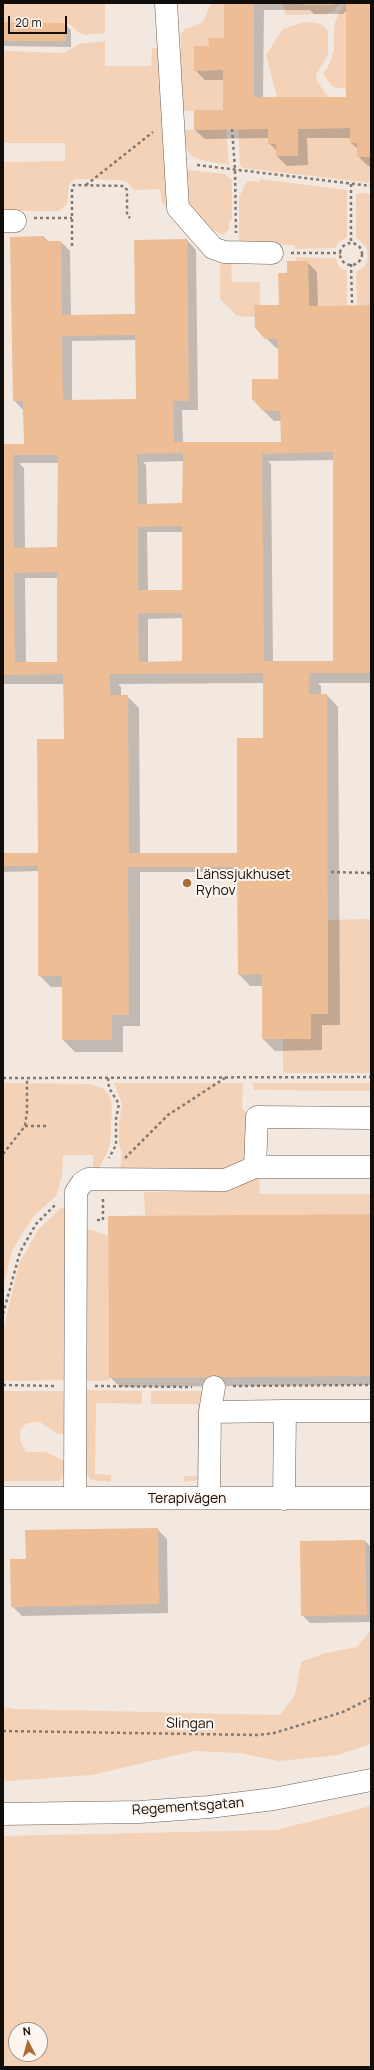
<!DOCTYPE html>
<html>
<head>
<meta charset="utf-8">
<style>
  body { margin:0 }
  #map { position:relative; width:374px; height:2070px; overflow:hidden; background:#f3e8df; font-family:Manrope,sans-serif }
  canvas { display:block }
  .frame { position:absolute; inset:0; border:4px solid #110d0a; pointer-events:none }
  .north { position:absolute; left:8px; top:2022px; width:40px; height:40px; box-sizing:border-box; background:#fef6ee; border:1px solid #9f9993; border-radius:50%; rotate:354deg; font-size:11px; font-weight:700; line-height:16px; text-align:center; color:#110d0a }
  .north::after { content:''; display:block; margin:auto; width:14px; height:18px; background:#ab6d33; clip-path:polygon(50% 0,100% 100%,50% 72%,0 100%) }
  .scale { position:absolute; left:8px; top:16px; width:59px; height:18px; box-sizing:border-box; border:2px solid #110d0a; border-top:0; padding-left:5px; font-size:12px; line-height:14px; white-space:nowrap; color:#110d0a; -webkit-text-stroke:3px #fef6ee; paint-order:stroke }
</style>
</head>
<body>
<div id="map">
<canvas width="374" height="2070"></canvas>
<div class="frame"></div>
<div class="north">N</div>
<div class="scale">20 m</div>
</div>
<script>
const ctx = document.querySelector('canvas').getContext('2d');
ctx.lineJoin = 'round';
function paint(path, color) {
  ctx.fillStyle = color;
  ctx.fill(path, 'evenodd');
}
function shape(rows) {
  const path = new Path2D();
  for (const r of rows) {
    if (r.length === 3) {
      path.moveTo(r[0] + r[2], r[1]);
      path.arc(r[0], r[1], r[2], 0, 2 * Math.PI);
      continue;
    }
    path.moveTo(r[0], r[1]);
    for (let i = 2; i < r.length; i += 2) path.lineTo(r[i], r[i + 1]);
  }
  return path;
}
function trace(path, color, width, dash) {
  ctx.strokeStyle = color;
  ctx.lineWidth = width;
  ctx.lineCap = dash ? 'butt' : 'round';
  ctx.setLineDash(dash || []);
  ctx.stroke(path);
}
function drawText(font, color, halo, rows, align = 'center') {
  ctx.font = font + ' Manrope,sans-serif';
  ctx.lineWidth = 4;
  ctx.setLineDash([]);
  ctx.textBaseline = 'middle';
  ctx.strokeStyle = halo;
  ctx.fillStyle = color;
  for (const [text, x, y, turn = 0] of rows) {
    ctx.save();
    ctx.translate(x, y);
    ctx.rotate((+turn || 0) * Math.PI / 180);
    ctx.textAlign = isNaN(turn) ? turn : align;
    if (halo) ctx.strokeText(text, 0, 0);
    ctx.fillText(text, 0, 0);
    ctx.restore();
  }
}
const green = shape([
  [3,3,105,3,105,33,85,35,78,32,72,26,66,23,3,22],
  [211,3,224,3,224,38,209,38,209,46,194,46,195,71,223,70,223,110,185,111,182,109,180,104,181,33,187,28,196,26,204,20],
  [282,3,302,3,304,5,332,5,339,3,334,11,325,14,286,15],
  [346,4,346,89,333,87,323,74,330,63,334,49,334,26,339,12],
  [305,22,317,23,323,25,328,31,328,54,316,75,317,81,328,97,277,97,266,55,283,29],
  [105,41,105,66,151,66,152,48,161,48,169,208,162,203,160,189,134,190,127,182,119,180,76,179,69,184,67,204,59,211,3,211,3,162,65,161,65,143,3,143,3,51,64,53,79,44],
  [350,128,357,143,357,157,371,157,371,183,243,168,240,164,238,129,268,129,268,144,276,144,276,156,298,156,298,129],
  [226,129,229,165,201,160,192,156,186,149,181,130],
  [189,170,225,174,232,180,232,220,229,221,229,229,223,235,214,230,211,233,187,209,185,171],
  [260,179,347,190,347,237,338,243,335,248,295,249,294,245,242,243,239,240,239,197,246,183,250,181,260,182],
  [359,193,371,194,371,305,357,305,356,272,365,266,368,258,366,247,356,237,356,195],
  [296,257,336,258,339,267,347,271,347,305,309,306,308,261,295,261],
  [225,261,231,261,232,282,260,282,260,305,254,306,254,317,237,316,220,299,220,265],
  [371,919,371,1073,287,1073,283,1071,283,1039,311,1039,311,1014,328,1014,328,920],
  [3,1083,90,1084,104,1089,110,1097,112,1109,110,1146,98,1171,93,1170,93,1155,63,1155,62,1176,56,1196,34,1216,21,1235,12,1252,3,1288],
  [114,1083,243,1083,242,1108,250,1118,245,1158,237,1165,228,1169,120,1171,122,1153,119,1144,119,1124,122,1104],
  [253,1083,371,1083,371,1091,254,1090],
  [254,1177,259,1179,260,1194,371,1194,371,1214,145,1216,144,1192,211,1191],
  [62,1207,68,1214,66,1380,3,1381,3,1331,19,1264,38,1230],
  [83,1227,108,1236,109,1381,84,1381],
  [85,1390,142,1391,142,1404,96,1403,95,1474,111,1475,111,1482,91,1480,85,1472],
  [3,1391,67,1391,68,1435,56,1433,40,1422,27,1423,21,1429,20,1440,26,1452,46,1452,69,1463,67,1471,59,1481,3,1481],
  [151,1391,203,1391,202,1475,198,1480,184,1482,184,1476,197,1476,198,1404,151,1404],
  [371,1630,371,1744,338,1755,279,1761,239,1753,194,1751,92,1775,8,1781,3,1780,3,1707,16,1709,280,1715,295,1695,301,1662,325,1653,357,1647],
  [371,1806,371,2067,3,2067,3,1836,276,1830],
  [16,2030,40,2030,40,2054,16,2054]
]);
const shadow = shape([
  [225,3,371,3,371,166,368,166,358,156,358,149,351,143,351,138,307,138,308,165,287,166,277,156,277,151,269,143,269,138,205,139,195,130,224,111,224,80,205,80,195,70,210,47,225,39],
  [264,10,310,10,314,14,343,14,347,10,347,98,263,98],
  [3,23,65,24,71,30,71,47,3,46],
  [44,237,49,242,61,242,70,251,71,316,135,315,187,240,196,250,198,410,182,410,183,443,282,442,281,421,274,421,264,411,279,380,279,348,276,348,266,338,280,306,288,274,307,262,317,272,318,307,371,306,371,683,318,683,321,686,321,695,327,695,338,707,340,1025,322,1025,322,1050,275,1051,263,1039,263,986,250,986,239,974,238,872,140,872,140,1026,123,1026,123,1052,75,1052,63,1040,63,987,51,987,39,975,39,871,3,872,3,854,39,855,65,740,64,684,3,684,3,444,25,444,23,410,14,400],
  [136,340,137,400,72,401,72,341],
  [334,460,334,662,273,662,271,464,268,461],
  [184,461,183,506,147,505,146,465,143,462],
  [19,463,59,463,58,550,25,548,24,468],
  [147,532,183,532,183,593,148,591],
  [25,578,58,578,58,663,26,663],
  [183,618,183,662,148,662,148,619],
  [264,683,264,739,238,854,140,854,139,708,127,696,121,696,121,687,118,684],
  [371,1215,371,1385,120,1387,110,1377],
  [157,1529,167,1539,168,1613,22,1616,12,1606,27,1560],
  [365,1541,371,1547,371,1622,310,1623,302,1615,301,1542]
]);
const building = shape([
  [224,3,254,3,254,97,346,97,346,3,371,3,371,157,357,157,357,143,350,143,350,128,298,129,298,156,276,156,276,144,268,144,268,129,194,130,194,110,223,110,223,70,194,71,194,46,209,46,208,38,224,38],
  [302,3,334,3,333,5,304,5],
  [3,22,66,23,66,41,3,41],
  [44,236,44,241,61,241,62,315,135,314,134,240,187,239,189,401,173,401,174,442,281,442,280,411,263,411,252,399,252,379,278,379,278,339,265,339,255,328,254,305,279,305,278,273,287,273,287,261,308,261,309,306,371,305,371,673,309,673,309,694,327,694,328,1014,311,1014,311,1039,262,1039,262,974,238,975,237,867,128,867,129,1015,112,1015,112,1040,62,1040,62,976,38,976,38,866,3,866,3,853,38,853,37,739,64,739,63,674,3,675,3,444,24,444,23,401,13,401,10,237],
  [135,335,136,399,63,400,62,336],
  [333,452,333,661,264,661,262,454],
  [183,453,182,503,138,504,137,454],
  [13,455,58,455,57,547,14,548],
  [182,526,182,590,138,590,138,527],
  [57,572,57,662,15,662,14,573],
  [138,613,182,613,182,661,139,662],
  [263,673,263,738,237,738,237,853,129,853,128,695,110,695,110,674],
  [371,1214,371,1376,109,1378,108,1216],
  [158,1528,159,1604,11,1607,10,1559,26,1559,25,1530],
  [365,1540,367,1615,301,1616,300,1541]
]);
const path = shape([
  [232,129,235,169,236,233],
  [197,165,371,186],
  [351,184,351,243],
  [86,185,153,132],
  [34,218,72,218],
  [351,254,11],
  [72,246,72,188,74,185,124,186,127,190,127,215,130,218],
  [291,253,341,253],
  [351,264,352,303],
  [331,872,371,873],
  [3,1078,371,1077],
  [108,1078,109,1088,119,1104,116,1119,116,1145,109,1158],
  [25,1126,47,1126],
  [3,1154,25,1126,27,1111,27,1078],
  [125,1158,168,1115,225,1078],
  [97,1220,103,1220,103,1199],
  [3,1314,20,1252,36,1224,55,1205],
  [3,1385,54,1386],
  [95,1386,192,1387],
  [233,1386,371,1385],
  [3,1731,258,1735,274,1733,343,1712,371,1698]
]);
const minor = shape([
  [166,3,178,208,213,248,224,252,272,253],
  [3,221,15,221],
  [255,1167,257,1117,371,1118],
  [285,1411,371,1411],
  [210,1412,285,1411,284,1499],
  [3,1498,371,1498],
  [75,1498,76,1192,82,1183,88,1179,225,1180,255,1167,371,1167],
  [209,1498,210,1412,214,1387],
  [3,1814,140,1812,209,1807,274,1799,371,1780]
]);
const markers = [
  [187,883,5,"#ab6d33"]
];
const poiNames = [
  ["Länssjukhuset",196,875],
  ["Ryhov",196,891]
];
const streetNames = [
  ["Terapivägen",187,1499],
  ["Slingan",190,1724,1],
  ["Regementsgatan",188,1807,-4]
];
paint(green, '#f3d2b7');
paint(shadow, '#0003');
paint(building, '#edbd96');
trace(minor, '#685f57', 23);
trace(path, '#807973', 2.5, [3, 3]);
trace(minor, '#fff', 22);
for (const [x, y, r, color] of markers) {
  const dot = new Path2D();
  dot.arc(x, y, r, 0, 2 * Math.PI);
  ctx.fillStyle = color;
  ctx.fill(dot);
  trace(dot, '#fef6ee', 1.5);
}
drawText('14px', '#110d0a', '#fef6ee', poiNames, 'left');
drawText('14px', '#110d0a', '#fef6ee', streetNames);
</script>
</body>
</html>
